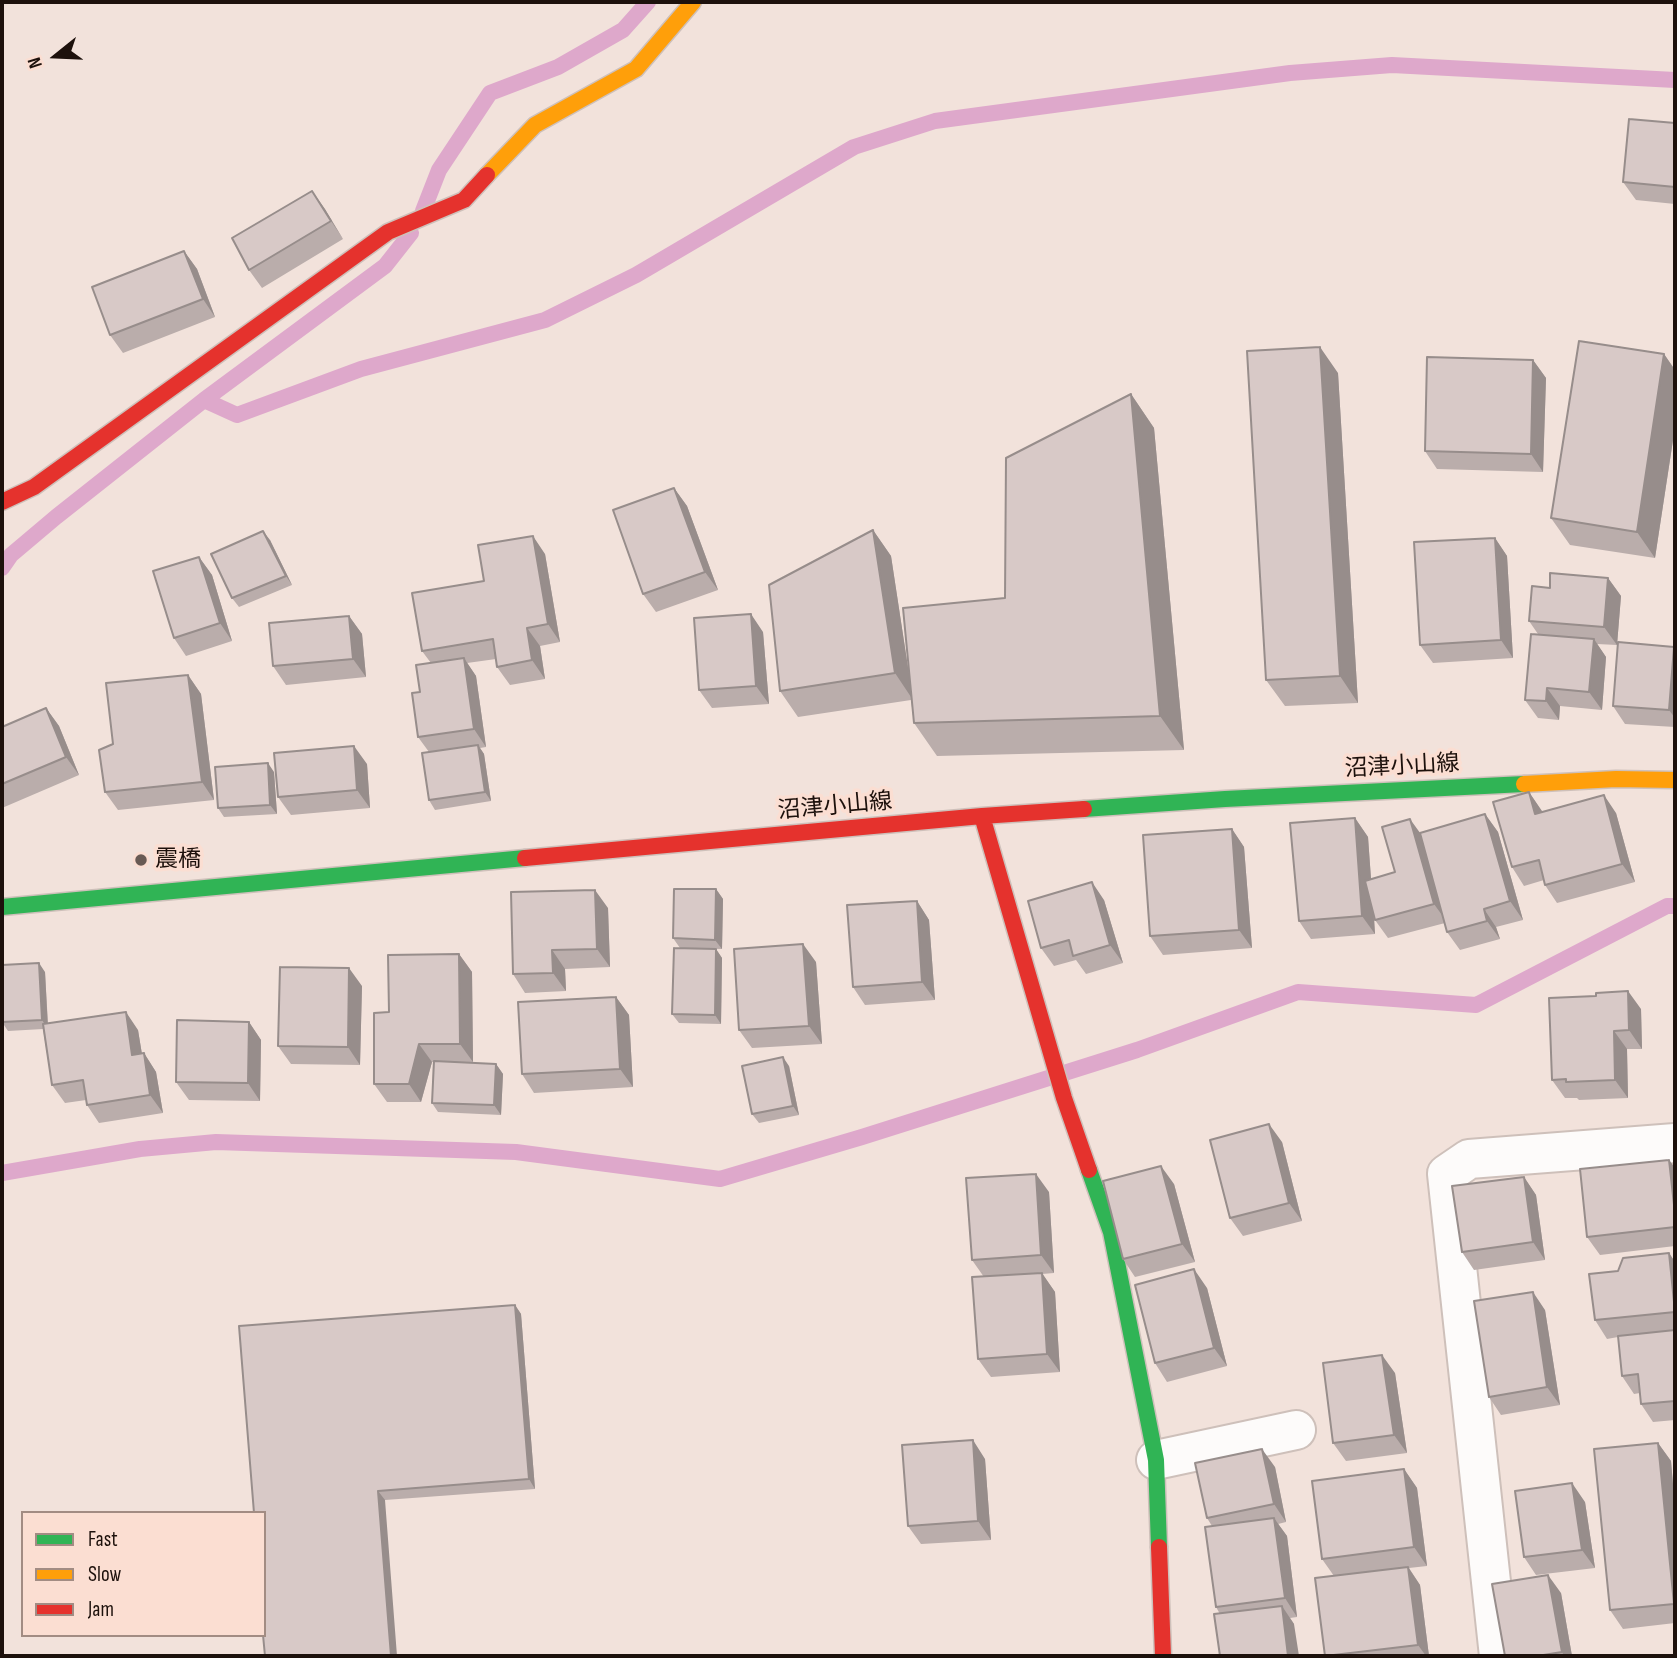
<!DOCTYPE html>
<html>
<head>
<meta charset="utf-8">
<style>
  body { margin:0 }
  #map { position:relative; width:1677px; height:1658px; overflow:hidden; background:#f2e2db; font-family:"Sofia Sans Condensed",sans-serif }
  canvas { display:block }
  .frame { position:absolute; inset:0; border:4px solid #1d110c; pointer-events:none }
  .legend { position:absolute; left:21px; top:1511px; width:245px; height:126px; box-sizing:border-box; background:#fbded2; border:2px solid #a28c83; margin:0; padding:9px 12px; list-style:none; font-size:21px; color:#1d110c }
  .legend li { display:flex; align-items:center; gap:14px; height:35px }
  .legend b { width:35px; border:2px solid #a28c83 }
  .north { position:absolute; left:21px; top:21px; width:70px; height:70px; -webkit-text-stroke:5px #fbded2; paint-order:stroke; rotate:252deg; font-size:19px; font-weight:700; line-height:28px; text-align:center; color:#1d110c }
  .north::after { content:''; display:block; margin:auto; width:24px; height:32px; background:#1d110c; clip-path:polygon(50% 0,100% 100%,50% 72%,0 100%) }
</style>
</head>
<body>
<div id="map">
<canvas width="1677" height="1658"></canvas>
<div class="frame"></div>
<ul class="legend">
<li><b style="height:9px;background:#30b455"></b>Fast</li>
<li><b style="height:9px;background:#ff9f0a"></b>Slow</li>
<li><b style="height:9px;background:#e5322d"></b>Jam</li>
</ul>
<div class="north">N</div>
</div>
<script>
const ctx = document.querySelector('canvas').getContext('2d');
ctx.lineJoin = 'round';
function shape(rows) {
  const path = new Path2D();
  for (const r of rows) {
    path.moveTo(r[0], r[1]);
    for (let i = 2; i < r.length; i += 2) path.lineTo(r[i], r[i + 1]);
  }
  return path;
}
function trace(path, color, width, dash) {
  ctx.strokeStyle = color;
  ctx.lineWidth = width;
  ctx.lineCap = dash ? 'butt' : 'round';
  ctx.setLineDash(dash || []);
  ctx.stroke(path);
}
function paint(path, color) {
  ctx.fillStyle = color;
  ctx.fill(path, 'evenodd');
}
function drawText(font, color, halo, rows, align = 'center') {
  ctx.font = font + ' "Sofia Sans Condensed","Noto Sans JP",sans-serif';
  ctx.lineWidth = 7;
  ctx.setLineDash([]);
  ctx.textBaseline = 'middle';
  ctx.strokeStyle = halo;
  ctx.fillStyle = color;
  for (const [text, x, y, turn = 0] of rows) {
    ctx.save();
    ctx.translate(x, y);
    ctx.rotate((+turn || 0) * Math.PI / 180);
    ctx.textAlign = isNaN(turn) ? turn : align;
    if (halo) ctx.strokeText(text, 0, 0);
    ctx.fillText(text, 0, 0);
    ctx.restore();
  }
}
const stream = shape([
  [423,211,439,170,490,93,558,67,623,30,648,2],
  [204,400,385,266,411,233],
  [2,568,11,555,56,517,204,400,237,415,361,369,545,320,636,275,854,147,935,121,1290,73,1392,65,1675,80],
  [2,1173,140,1149,216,1142,516,1152,720,1179,862,1137,1137,1050,1298,992,1476,1005,1667,906,1675,906]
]);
const street = shape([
  [1156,1460,1296,1430],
  [1499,1656,1447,1174,1469,1159,1675,1143]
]);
const fast = shape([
  [1084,809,1225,799,1524,784],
  [2,907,525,858],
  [1089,1170,1111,1232,1156,1460,1159,1547]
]);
const slow = shape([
  [487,175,535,125,636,69,693,2],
  [1524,784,1616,779,1675,780]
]);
const jam = shape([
  [2,502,34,487,388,232,464,200,487,175],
  [982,816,1064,1098,1089,1170],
  [525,858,982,816,1084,809],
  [1159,1547,1163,1656]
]);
const wall = shape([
  [1675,123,1675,204,1636,200,1623,182],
  [312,191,343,239,262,288,249,270],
  [184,251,197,269,215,317,123,353,110,335],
  [1664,354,1675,370,1675,427,1655,558,1570,545,1551,518],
  [1533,360,1546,378,1543,472,1437,469,1425,451],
  [1338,373,1358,703,1285,706,1266,680],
  [1131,394,1154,428,1184,750,937,756,914,723,911,700,798,717,780,691,873,530,891,556,908,668,1005,598],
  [674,488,687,506,718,590,656,612,643,594],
  [1495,538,1507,556,1513,658,1433,663,1420,645],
  [270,540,292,585,239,607,232,598],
  [545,554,560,642,540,646,545,679,510,685,497,667,496,659,467,663,476,676,486,747,480,748,484,754,491,801,435,810,429,800,429,752,418,737,420,692,431,663,422,651,484,581],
  [199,557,212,575,232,641,186,656,174,638],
  [1608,578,1621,596,1617,645,1597,644,1606,657,1602,710,1560,706,1559,720,1538,718,1525,700,1538,634,1529,621,1550,588],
  [349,616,362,634,366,677,286,685,273,666],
  [763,632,769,704,712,708,699,690],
  [1674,647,1675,648,1675,727,1625,724,1613,706],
  [188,675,201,694,214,800,118,810,105,792,113,744],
  [46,708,59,726,79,775,2,808,2,727],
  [367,764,370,808,291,815,278,797],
  [274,772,277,814,224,817,218,808],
  [1529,792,1542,812,1616,813,1635,882,1557,903,1545,885,1544,880,1524,886,1512,867],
  [1485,814,1498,832,1523,920,1496,927,1500,939,1460,950,1447,932,1445,923,1388,938,1375,920,1374,913,1375,934,1311,939,1299,921,1355,818,1368,837,1371,879,1395,872,1420,834],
  [1232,829,1244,847,1252,948,1163,955,1150,936],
  [716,889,723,899,722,949,680,948,673,938],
  [1104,900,1123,963,1086,974,1076,960,1054,966,1041,948],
  [917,901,929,920,935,1000,865,1005,853,987],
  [608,908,610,967,565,969,566,991,525,993,513,974],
  [716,949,722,958,721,1024,679,1023,672,1014],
  [459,954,472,972,473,1062,454,1062,496,1064,503,1074,501,1115,438,1112,432,1103,433,1062,432,1062,421,1102,387,1102,374,1084,389,1012],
  [816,962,822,1044,752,1048,739,1030],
  [45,972,48,1024,138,1030,142,1054,144,1053,156,1072,163,1113,99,1123,87,1105,86,1100,65,1103,52,1085,43,1029,8,1031,2,1022],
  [362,986,360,1065,291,1064,278,1046],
  [616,997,629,1015,633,1087,534,1093,522,1074],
  [1641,1009,1642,1049,1627,1049,1628,1098,1579,1100,1577,1098,1565,1098,1552,1080],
  [249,1022,261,1040,260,1101,189,1100,176,1082],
  [789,1066,799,1115,759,1123,752,1114],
  [1282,1142,1302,1221,1243,1236,1230,1218],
  [1669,1160,1675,1168,1675,1246,1600,1255,1587,1237],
  [1524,1177,1536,1195,1545,1260,1474,1270,1462,1252],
  [1174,1184,1195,1262,1135,1277,1123,1259],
  [1049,1192,1054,1273,1042,1274,1055,1292,1060,1372,991,1377,978,1359,984,1277,972,1260],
  [1669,1253,1675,1262,1675,1420,1653,1422,1641,1404,1640,1393,1634,1394,1622,1376,1618,1337,1607,1339,1595,1320,1618,1271],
  [1207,1288,1227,1366,1167,1382,1155,1363],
  [515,1305,521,1314,535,1489,385,1500,263,1635],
  [1545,1310,1560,1405,1501,1415,1489,1397],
  [1395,1373,1407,1453,1346,1461,1333,1443],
  [1658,1443,1671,1461,1675,1508,1675,1623,1623,1629,1610,1610],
  [985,1459,991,1540,921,1544,908,1526],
  [1275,1467,1286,1522,1278,1524,1287,1536,1297,1617,1290,1618,1294,1624,1220,1614,1216,1607,1212,1526,1207,1518],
  [1404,1469,1417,1488,1427,1566,1409,1568,1420,1585,1429,1656,1325,1656,1334,1576,1322,1559],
  [1585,1502,1595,1568,1536,1575,1524,1557],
  [1561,1593,1572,1656,1505,1656]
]);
const shadedWall = shape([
  [312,191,325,209,343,239,331,221],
  [184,251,197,269,215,317,203,299],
  [1320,347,1338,373,1358,703,1340,676],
  [1664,354,1675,370,1675,427,1655,558,1637,532],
  [1533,360,1546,378,1543,472,1531,454],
  [1131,394,1154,428,1184,750,1160,716],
  [674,488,687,506,718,590,705,572],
  [873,530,891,556,913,700,895,673],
  [263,531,270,540,292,585,286,576],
  [533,536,545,554,560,642,548,624],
  [1495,538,1507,556,1513,658,1501,640],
  [199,557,212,575,232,641,220,623],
  [1608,578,1621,596,1617,645,1604,627],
  [751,614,763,632,769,704,756,686],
  [349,616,362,634,366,677,353,659],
  [527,628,540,646,545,679,532,660],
  [1594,639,1606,657,1602,710,1589,692],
  [1674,647,1675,648,1675,718,1669,710],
  [464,658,476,676,486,747,474,729],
  [188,675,201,694,214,800,202,782],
  [1547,688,1560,706,1559,720,1546,701],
  [46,708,59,726,79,775,66,757],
  [478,745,484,754,491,801,485,792],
  [354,746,367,764,370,808,357,790],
  [268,763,274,772,277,814,270,805],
  [1529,792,1542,811,1548,832,1535,814],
  [1604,795,1616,813,1635,882,1622,864],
  [1485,814,1498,832,1523,920,1510,901],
  [1355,818,1368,837,1375,934,1362,916],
  [1410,819,1423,837,1447,922,1434,904],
  [1232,829,1244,847,1252,948,1239,930],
  [1092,882,1104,900,1123,963,1110,945],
  [716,889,723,899,722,949,715,940],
  [595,890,608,908,610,967,597,949],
  [917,901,929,920,935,1000,922,982],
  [1484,909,1496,927,1500,939,1487,921],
  [803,944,816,962,822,1044,809,1026],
  [716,949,722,958,721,1024,715,1015],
  [552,950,565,969,566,991,553,973],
  [459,954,472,972,473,1062,460,1044],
  [39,963,45,972,48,1029,42,1020],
  [349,968,362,986,360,1065,348,1047],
  [1628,991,1641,1009,1642,1049,1629,1030],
  [616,997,629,1015,633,1087,620,1069],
  [126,1012,138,1030,145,1073,132,1055],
  [249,1022,261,1040,260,1101,248,1083],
  [1614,1031,1627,1049,1628,1098,1615,1080],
  [419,1044,432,1062,421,1102,409,1084],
  [144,1053,156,1072,163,1113,150,1095],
  [783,1057,789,1066,799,1115,793,1106],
  [496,1064,503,1074,501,1115,494,1105],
  [1269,1124,1282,1142,1302,1221,1289,1203],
  [1669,1160,1675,1168,1675,1214],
  [1161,1166,1174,1184,1195,1262,1182,1244],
  [1036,1174,1049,1192,1054,1273,1041,1255],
  [1524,1177,1536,1195,1545,1260,1533,1242],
  [1669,1253,1675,1262,1675,1311],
  [1194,1269,1207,1288,1227,1366,1214,1348],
  [1042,1273,1055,1292,1060,1372,1047,1354],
  [1533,1292,1545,1310,1560,1405,1547,1387],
  [515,1305,521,1314,535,1489,529,1479],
  [1382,1355,1395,1373,1407,1453,1394,1435],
  [973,1440,985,1459,991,1540,978,1521],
  [1658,1443,1671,1461,1675,1508,1675,1606,1674,1604],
  [1262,1449,1275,1467,1286,1522,1274,1504],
  [1404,1469,1417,1488,1427,1566,1414,1547],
  [1572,1483,1585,1502,1595,1568,1582,1550],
  [378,1491,385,1500,397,1656,391,1656],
  [1274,1518,1287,1536,1297,1617,1285,1598],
  [1408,1567,1420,1585,1429,1656,1426,1656,1418,1645],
  [1548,1575,1561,1593,1572,1656,1564,1656,1562,1652],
  [1282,1606,1294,1624,1299,1656,1288,1656]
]);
const building = shape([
  [1629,119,1675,123,1675,187,1623,182,1629,119],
  [312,191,331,221,249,270,232,238,312,191],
  [184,251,203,299,110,335,92,287,184,251],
  [1579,341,1664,354,1637,532,1551,518,1579,341],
  [1320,347,1340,676,1266,680,1247,351,1320,347],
  [1427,357,1533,360,1531,454,1425,451,1427,357],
  [1131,394,1160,716,914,723,903,608,1005,598,1006,458,1131,394],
  [674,488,705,572,643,594,613,510,674,488],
  [873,530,895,673,780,691,769,585,873,530],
  [263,531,286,576,232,598,211,554,263,531],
  [533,536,548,624,527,628,532,660,497,667,493,639,422,651,412,593,484,581,478,545,533,536],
  [1495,538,1501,640,1420,645,1414,542,1495,538],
  [199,557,220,623,174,638,153,571,199,557],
  [1550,573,1608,578,1604,627,1529,621,1532,586,1550,588,1550,573],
  [751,614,756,686,699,690,694,618,751,614],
  [349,616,353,659,273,666,269,623,349,616],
  [1531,634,1594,639,1589,692,1547,688,1546,701,1525,700,1531,634],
  [1618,642,1674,647,1669,710,1613,706,1618,642],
  [464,658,474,729,418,737,412,693,420,692,416,665,464,658],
  [188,675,202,782,105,792,99,750,113,744,106,683,188,675],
  [46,708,66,757,2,784,2,727,46,708],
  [478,745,485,792,429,800,422,753,478,745],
  [354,746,357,790,278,797,274,753,354,746],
  [268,763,270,805,218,808,215,767,268,763],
  [1529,792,1535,814,1604,795,1622,864,1545,885,1539,860,1512,867,1493,802,1529,792],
  [1485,814,1510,901,1484,909,1487,921,1447,932,1420,833,1485,814],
  [1355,818,1362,916,1299,921,1290,823,1355,818],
  [1410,819,1434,904,1375,920,1365,881,1395,872,1382,827,1410,819],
  [1232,829,1239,930,1150,936,1143,835,1232,829],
  [1092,882,1110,945,1073,956,1069,940,1041,948,1028,901,1092,882],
  [674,889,716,889,715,940,673,938,674,889],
  [595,890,597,949,552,950,553,973,513,974,511,892,595,890],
  [917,901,922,982,853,987,847,905,917,901],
  [803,944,809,1026,739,1030,734,949,803,944],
  [674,948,716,949,715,1015,672,1014,674,948],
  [459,954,460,1044,419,1044,409,1084,374,1084,374,1013,389,1012,388,955,459,954],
  [39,963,42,1020,2,1022,2,965,39,963],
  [280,967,349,968,348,1047,278,1046,280,967],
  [1628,991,1629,1030,1614,1031,1615,1080,1566,1082,1566,1079,1552,1080,1549,998,1596,996,1596,993,1628,991],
  [616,997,620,1069,522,1074,518,1002,616,997],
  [126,1012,132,1055,144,1053,150,1095,87,1105,83,1080,52,1085,43,1024,126,1012],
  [177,1020,249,1022,248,1083,176,1082,177,1020],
  [783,1057,793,1106,752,1114,742,1066,783,1057],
  [434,1061,496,1064,494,1105,432,1103,434,1061],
  [1269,1124,1289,1203,1230,1218,1210,1140,1269,1124],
  [1669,1160,1675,1214,1675,1227,1587,1237,1580,1169,1669,1160],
  [1161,1166,1182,1244,1123,1259,1103,1181,1161,1166],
  [1036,1174,1041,1255,972,1260,966,1178,1036,1174],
  [1524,1177,1533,1242,1462,1252,1452,1186,1524,1177],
  [1669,1253,1675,1312,1595,1320,1589,1274,1618,1271,1623,1258,1669,1253],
  [1194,1269,1214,1348,1155,1363,1135,1285,1194,1269],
  [1042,1273,1047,1354,978,1359,972,1277,1042,1273],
  [1533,1292,1547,1387,1489,1397,1474,1301,1533,1292],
  [515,1305,529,1479,378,1491,391,1656,265,1656,263,1635,264,1513,254,1513,239,1326,515,1305],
  [1675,1330,1675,1401,1641,1404,1638,1374,1622,1376,1618,1336,1675,1330],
  [1382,1355,1394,1435,1333,1443,1323,1363,1382,1355],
  [973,1440,978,1521,908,1526,902,1445,973,1440],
  [1658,1443,1674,1604,1610,1610,1594,1449,1658,1443],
  [1262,1449,1274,1504,1207,1518,1195,1463,1262,1449],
  [1404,1469,1414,1547,1322,1559,1312,1481,1404,1469],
  [1572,1483,1582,1550,1524,1557,1515,1491,1572,1483],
  [1274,1518,1285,1598,1216,1607,1205,1527,1274,1518],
  [1408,1567,1418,1645,1325,1656,1315,1578,1408,1567],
  [1548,1575,1562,1652,1537,1656,1505,1656,1492,1584,1548,1575],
  [1282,1606,1288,1656,1220,1656,1214,1614,1282,1606]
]);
const markers = [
  [141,860,7,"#685a54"]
];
const streetNames = [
  ["沼津小山線",1402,767,-3],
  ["沼津小山線",835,807,-5]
];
const poiNames = [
  ["震橋",155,860]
];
trace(stream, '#dea8cb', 16);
trace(street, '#cec0ba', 42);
trace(fast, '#cec0ba', 19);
trace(slow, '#cec0ba', 19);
trace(jam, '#cec0ba', 19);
trace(street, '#fdfbfa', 38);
trace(fast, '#30b455', 16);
trace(slow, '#ff9f0a', 16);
trace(jam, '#e5322d', 16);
paint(wall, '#baadab');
paint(shadedWall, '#978d8b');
paint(building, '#d8c9c7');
trace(building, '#978d8b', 2);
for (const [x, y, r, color] of markers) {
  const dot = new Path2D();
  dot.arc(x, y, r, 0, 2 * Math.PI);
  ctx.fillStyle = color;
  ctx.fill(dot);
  trace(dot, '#fbded2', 2.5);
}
drawText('23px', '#1d110c', '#fbded2', streetNames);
drawText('23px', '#1d110c', '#fbded2', poiNames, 'left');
</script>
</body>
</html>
